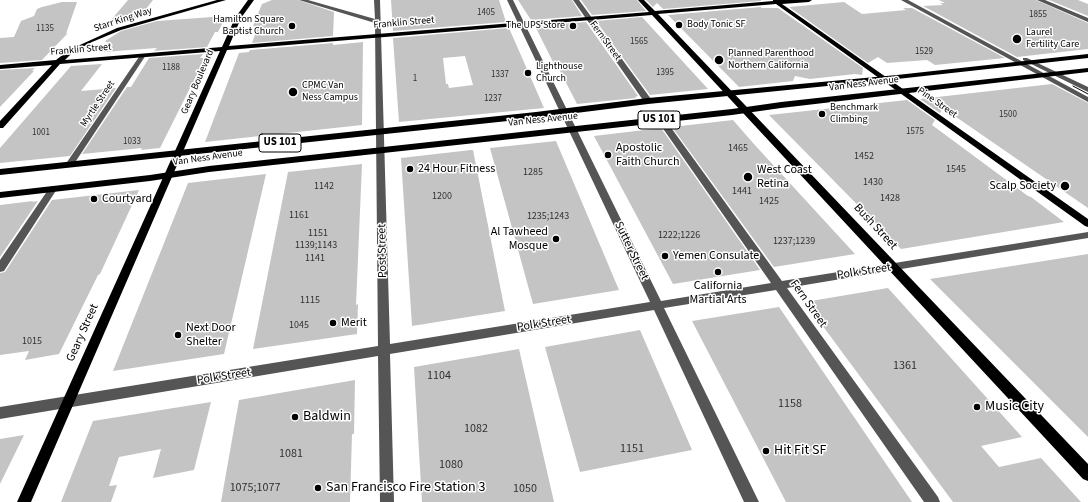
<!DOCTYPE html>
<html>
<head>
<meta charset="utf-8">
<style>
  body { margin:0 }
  canvas { display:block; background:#fff }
</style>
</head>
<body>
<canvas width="1088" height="502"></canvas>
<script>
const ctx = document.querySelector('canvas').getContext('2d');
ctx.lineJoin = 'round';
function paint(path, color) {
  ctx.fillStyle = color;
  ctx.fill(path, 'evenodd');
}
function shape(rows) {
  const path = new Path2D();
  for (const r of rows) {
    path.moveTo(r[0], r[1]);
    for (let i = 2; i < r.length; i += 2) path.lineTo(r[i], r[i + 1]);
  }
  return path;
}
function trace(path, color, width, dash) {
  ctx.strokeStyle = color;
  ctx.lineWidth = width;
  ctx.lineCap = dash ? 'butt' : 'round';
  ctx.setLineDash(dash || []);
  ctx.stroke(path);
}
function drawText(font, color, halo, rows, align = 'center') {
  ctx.font = font + ' "Source Sans 3",sans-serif';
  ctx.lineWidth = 3;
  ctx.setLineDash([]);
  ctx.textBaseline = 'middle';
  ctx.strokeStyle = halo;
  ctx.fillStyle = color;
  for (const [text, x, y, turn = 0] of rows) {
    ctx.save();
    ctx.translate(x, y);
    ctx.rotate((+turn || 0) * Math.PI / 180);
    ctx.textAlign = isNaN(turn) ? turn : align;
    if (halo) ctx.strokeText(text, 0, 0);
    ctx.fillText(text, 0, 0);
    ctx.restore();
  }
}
const building = shape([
  [128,0,153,0,139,18,111,20],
  [272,0,298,0,334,12,333,36,252,43,258,27,253,26,262,4],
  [391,0,499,0,506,22,393,31],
  [518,0,572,0,582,16,531,20],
  [581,0,637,0,646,11,592,15],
  [646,0,761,0,761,1,663,9,657,3,653,7],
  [939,0,1036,0,1088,23,1088,49,1017,57,923,6,943,5,940,3,945,3],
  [1049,0,1078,0,1088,4,1088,16],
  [62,2,77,2,66,34,68,33,42,60,0,63,0,38,14,37,21,21,34,16,37,9,42,7],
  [844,2,862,14,906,10,903,8,912,8,1005,58,935,65,927,60,887,63,878,57,868,63,789,7],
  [761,7,761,8,778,8,863,68,862,75,855,74,810,79,795,76,793,81,739,87,668,15],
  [226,16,218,32,215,32,207,47,154,51,157,48,103,52,109,44,105,41,121,31,157,21],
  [642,17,708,89,650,95,596,21],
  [586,22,638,96,635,97,636,98,577,104,558,67,556,68,535,26],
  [509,28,544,108,399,122,393,38],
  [465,56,473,85,449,88,448,84,446,84,443,58],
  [363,42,362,125,205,142,239,53,249,52,250,50,333,43,333,45],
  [203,54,200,58,205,58,160,148,141,150,142,148,82,154,127,87,131,87,149,58],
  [102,64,81,91,116,88,70,156,0,163,0,148,71,66],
  [35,68,32,71,34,71,0,107,0,70],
  [1052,84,1088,103,1088,208,943,108,940,113,920,99],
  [907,100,935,120,932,125,1028,196,1031,197,1064,222,901,249,769,115],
  [733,120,753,143,855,254,774,267,672,127],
  [661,128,760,270,673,284,594,136],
  [556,141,619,290,533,304,490,148],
  [471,150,473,150,505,311,412,326,401,158],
  [362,164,356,305,358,304,357,334,253,349,288,172],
  [266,174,224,354,113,371,188,183],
  [139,190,100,274,98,275,59,354,25,360,29,351,0,355,0,273,5,272,52,200],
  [33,201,32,202,38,201,0,257,0,205],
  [1088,254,1088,437,930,279],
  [888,288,1022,437,981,446,999,467,1041,458,1081,502,953,502,805,302],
  [779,307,826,376,912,502,786,502,692,321],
  [640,330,692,450,580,472,545,347],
  [519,349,554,502,422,502,414,367],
  [355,380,354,434,352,434,350,502,221,502,239,400],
  [211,402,194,470,153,478,161,449,119,457,109,486,117,485,111,502,61,502,93,421],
  [24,435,0,484,0,439]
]);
const minor = shape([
  [299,0,308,0,375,19,374,0,380,0,390,344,650,302,507,0,513,0,661,301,771,283,657,120,661,118,664,118,782,281,1088,232,1088,238,787,288,938,497,940,502,924,502,776,290,664,308,759,502,744,502,654,310,390,354,394,502,380,502,378,356,0,419,0,407,378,346,375,23,299,0],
  [573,0,579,0,651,99,651,103,645,103,573,0],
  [901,0,908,0,1088,97,1088,102,901,0],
  [1037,0,1045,0,1088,18,1088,22,1037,0],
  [141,54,146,55,72,167,66,167,65,165,141,54],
  [1023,58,1027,58,1088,87,1088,92,1023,60,1023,58],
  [53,186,57,189,4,271,0,272,0,260,50,187,53,186]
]);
const major = shape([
  [217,0,226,0,121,30,92,42,73,52,65,60,222,47,235,18,248,0,254,0,241,18,229,46,649,12,638,0,644,0,655,11,773,1,773,0,812,0,809,2,782,4,1088,219,1088,227,1085,226,776,4,658,14,1088,464,1088,481,1083,479,652,15,227,50,31,502,17,502,220,51,60,64,3,128,0,128,0,121,52,65,0,69,0,65,56,60,69,50,117,28,217,0]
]);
const highway = shape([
  [1088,54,1088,58,897,79,648,104,536,118,0,175,0,169,536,112,648,98,897,75,1088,54],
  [1088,68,1088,72,781,108,732,115,209,172,150,181,0,198,0,192,150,175,209,166,732,109,781,102,1088,68]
]);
const tram = shape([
  [1073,86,1088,94]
]);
const markers = [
  [679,25,4,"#000"],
  [292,26,4,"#000"],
  [573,26,4,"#000"],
  [1017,39,5,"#000"],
  [719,60,5,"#000"],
  [528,73,4,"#000"],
  [293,92,5,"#000"],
  [822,114,4,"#000"],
  [608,155,4,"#000"],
  [410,169,4,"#000"],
  [748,177,5,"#000"],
  [1065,186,5,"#000"],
  [94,199,4,"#000"],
  [556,239,4,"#000"],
  [665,256,4,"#000"],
  [718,272,4,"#000"],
  [333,323,4,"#000"],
  [178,335,4,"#000"],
  [977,407,4,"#000"],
  [295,417,4,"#000"],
  [766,451,4,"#000"],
  [318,488,4,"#000"]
];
const farNumbernames = [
  ["1405",486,13],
  ["1855",1038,15],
  ["1135",45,29],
  ["1565",639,42],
  ["1529",924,52],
  ["1188",171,68],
  ["1395",665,73],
  ["1337",500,75],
  ["1",415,79],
  ["1237",493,99],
  ["1500",1008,115],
  ["1575",915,132],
  ["1001",41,133],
  ["1033",132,142]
];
const farStreetnames = [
  ["Starr King Way",123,20,-18],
  ["Franklin Street",404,23,-5],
  ["Fern Street",605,41,54],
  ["Franklin Street",81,50,-5],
  ["Geary Boulevard",198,82,-67],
  ["Van Ness Avenue",864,84,-7],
  ["Pine Street",937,103,35],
  ["Myrtle Street",98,104,-56],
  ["Van Ness Avenue",543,120,-6],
  ["Van Ness Avenue",208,158,-8]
];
const farPoinames = [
  ["Hamilton Square",284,20,"right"],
  ["Baptist Church",284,32,"right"],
  ["Body Tonic SF",687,25],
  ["The UPS Store",565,26,"right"],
  ["Laurel",1026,33],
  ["Fertility Care",1026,45],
  ["Planned Parenthood",728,54],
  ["Northern California",728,66],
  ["Lighthouse",536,67],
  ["Church",536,79],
  ["CPMC Van",302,86],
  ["Ness Campus",302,98],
  ["Benchmark",830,108],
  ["Climbing",830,120]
];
const numberNames = [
  ["1465",738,149],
  ["1452",864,157],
  ["1545",956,170],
  ["1285",533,173],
  ["1430",873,183],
  ["1142",324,187],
  ["1441",742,192],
  ["1200",442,197],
  ["1428",890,199],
  ["1425",769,202],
  ["1161",299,216],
  ["1235;1243",548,217],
  ["1151",318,234],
  ["1222;1226",679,236],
  ["1237;1239",794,242],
  ["1139;1143",316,246],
  ["1141",315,259],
  ["1115",310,301],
  ["1045",299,326],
  ["1015",32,342]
];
const shields = [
  [659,120,42],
  [280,143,42]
];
const shieldNames = [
  ["US 101",659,120],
  ["US 101",280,143]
];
const poiNames = [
  ["Apostolic",616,148],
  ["Faith Church",616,162],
  ["24 Hour Fitness",418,169],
  ["West Coast",757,170],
  ["Retina",757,184],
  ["Scalp Society",1056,186,"right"],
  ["Courtyard",102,199],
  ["Al Tawheed",548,232,"right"],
  ["Mosque",548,246,"right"],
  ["Yemen Consulate",673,256],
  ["California",718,286,"center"],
  ["Martial Arts",718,300,"center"],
  ["Merit",341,323],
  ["Next Door",186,328],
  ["Shelter",186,342]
];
const streetNames = [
  ["Bush Street",875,227,47],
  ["Post Street",383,251,-91],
  ["Sutter Street",631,251,64],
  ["Polk Street",864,272,-9],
  ["Fern Street",808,304,55],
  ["Polk Street",544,324,-9],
  ["Geary Street",83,333,-66],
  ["Polk Street",224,377,-9]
];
const nearNumbernames = [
  ["1361",905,366],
  ["1104",439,376],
  ["1158",790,404],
  ["1082",476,429],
  ["1151",632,449],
  ["1081",291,454],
  ["1080",451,465],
  ["1075;1077",255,488],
  ["1050",525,489]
];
const nearPoinames = [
  ["Music City",985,407],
  ["Baldwin",303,417],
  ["Hit Fit SF",774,451],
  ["San Francisco Fire Station 3",326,488]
];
paint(building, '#c4c4c4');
paint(minor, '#555');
paint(major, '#000');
paint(highway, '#000');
trace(tram, '#000', 1);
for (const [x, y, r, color] of markers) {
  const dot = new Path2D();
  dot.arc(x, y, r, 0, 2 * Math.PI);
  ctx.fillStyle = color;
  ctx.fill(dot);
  trace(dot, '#fff', 1.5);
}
drawText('9px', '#313131', null, farNumbernames);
drawText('10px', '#000', '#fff', farStreetnames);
drawText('10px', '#000', '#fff', farPoinames, 'left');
drawText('10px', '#313131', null, numberNames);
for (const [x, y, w] of shields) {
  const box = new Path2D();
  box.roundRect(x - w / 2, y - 9, w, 18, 3);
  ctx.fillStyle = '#fff';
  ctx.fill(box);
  trace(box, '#000', 1);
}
drawText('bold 11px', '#000', null, shieldNames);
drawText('12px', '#000', '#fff', poiNames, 'left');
drawText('12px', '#000', '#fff', streetNames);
drawText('12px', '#313131', null, nearNumbernames);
drawText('14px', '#000', '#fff', nearPoinames, 'left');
</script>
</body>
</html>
